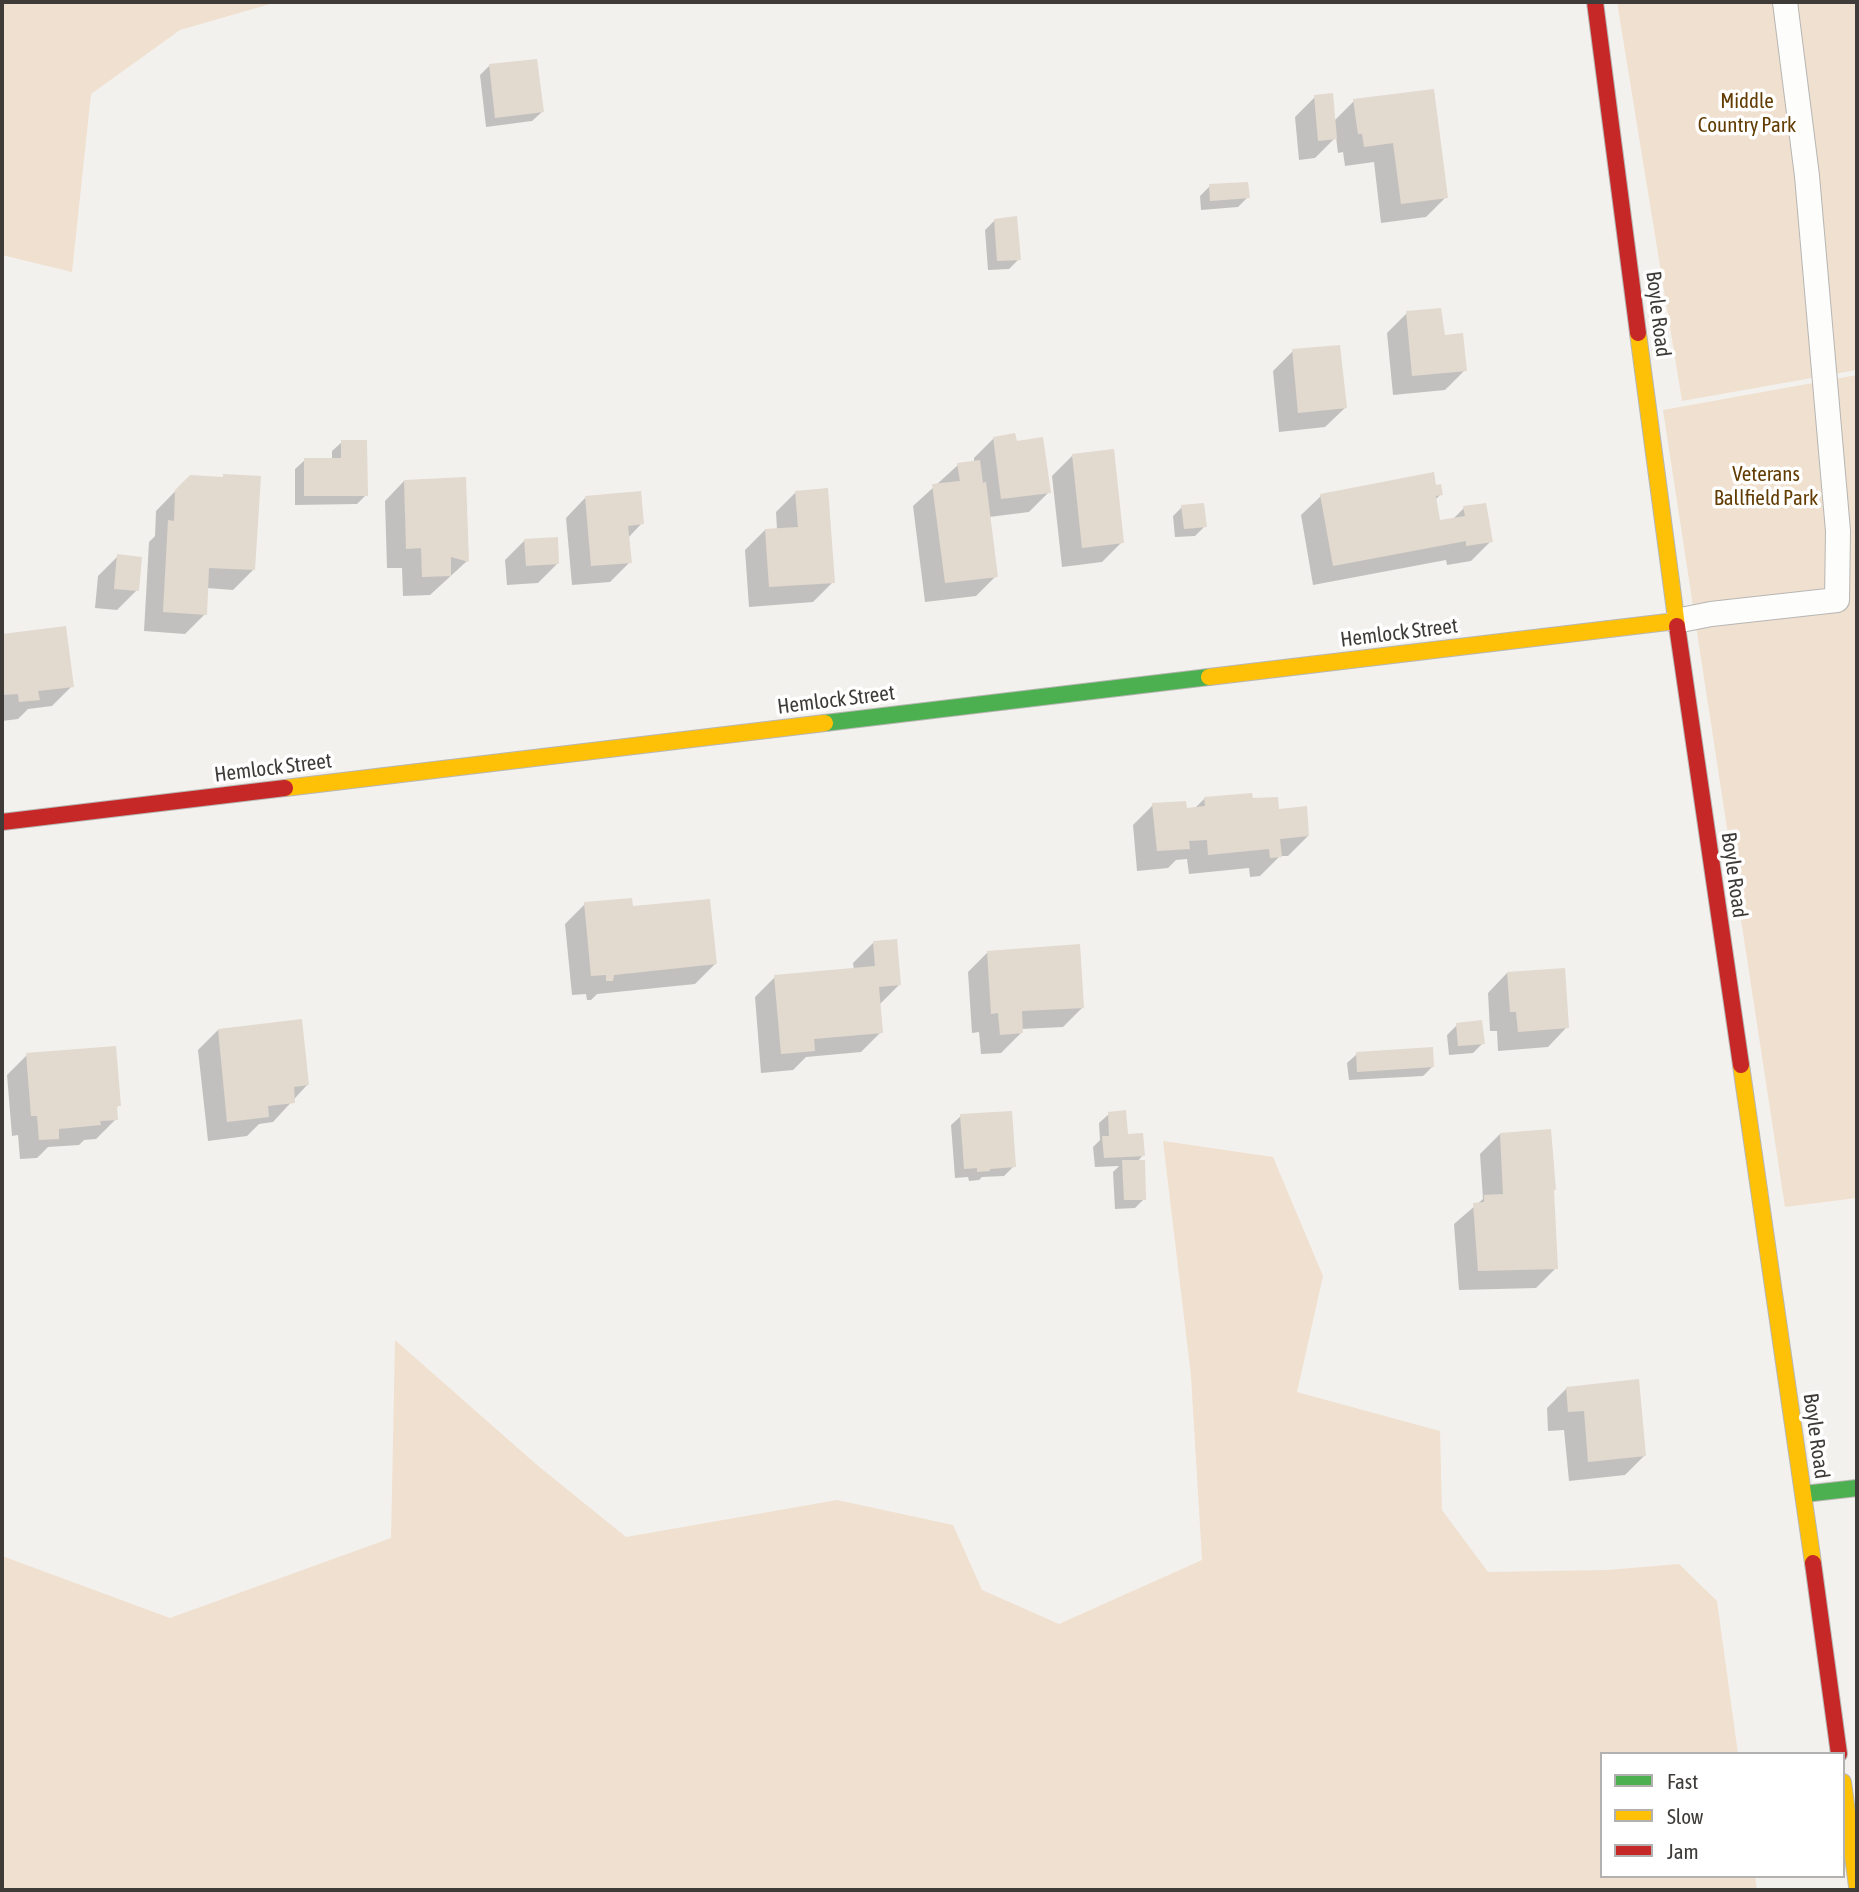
<!DOCTYPE html>
<html>
<head>
<meta charset="utf-8">
<style>
  body { margin:0 }
  #map { position:relative; width:1859px; height:1892px; overflow:hidden; background:#f3f1ee; font-family:"Asap Condensed",sans-serif }
  canvas { display:block }
  .frame { position:absolute; inset:0; border:4px solid #3e3b39; pointer-events:none }
  .legend { position:absolute; left:1600px; top:1752px; width:245px; height:126px; box-sizing:border-box; background:#fff; border:2px solid #b2b1b0; margin:0; padding:9px 12px; list-style:none; font-size:21px; color:#3e3b39 }
  .legend li { display:flex; align-items:center; gap:14px; height:35px }
  .legend b { width:35px; border:2px solid #b2b1b0 }
</style>
</head>
<body>
<div id="map">
<canvas width="1859" height="1892"></canvas>
<div class="frame"></div>
<ul class="legend">
<li><b style="height:9px;background:#4caf50"></b>Fast</li>
<li><b style="height:9px;background:#ffc107"></b>Slow</li>
<li><b style="height:9px;background:#c62828"></b>Jam</li>
</ul>
</div>
<script>
const ctx = document.querySelector('canvas').getContext('2d');
ctx.lineJoin = 'round';
function paint(path, color) {
  ctx.fillStyle = color;
  ctx.fill(path, 'evenodd');
}
function shape(rows) {
  const path = new Path2D();
  for (const r of rows) {
    path.moveTo(r[0], r[1]);
    for (let i = 2; i < r.length; i += 2) path.lineTo(r[i], r[i + 1]);
  }
  return path;
}
function trace(path, color, width, dash) {
  ctx.strokeStyle = color;
  ctx.lineWidth = width;
  ctx.lineCap = dash ? 'butt' : 'round';
  ctx.setLineDash(dash || []);
  ctx.stroke(path);
}
function drawText(font, color, halo, rows, align = 'center') {
  ctx.font = font + ' "Asap Condensed",sans-serif';
  ctx.lineWidth = 7;
  ctx.setLineDash([]);
  ctx.textBaseline = 'middle';
  ctx.strokeStyle = halo;
  ctx.fillStyle = color;
  for (const [text, x, y, turn = 0] of rows) {
    ctx.save();
    ctx.translate(x, y);
    ctx.rotate((+turn || 0) * Math.PI / 180);
    ctx.textAlign = isNaN(turn) ? turn : align;
    if (halo) ctx.strokeText(text, 0, 0);
    ctx.fillText(text, 0, 0);
    ctx.restore();
  }
}
const green = shape([
  [2,2,277,2,180,30,91,94,72,272,2,255],
  [1617,2,1857,2,1857,370,1682,401],
  [1857,375,1857,1198,1785,1207,1663,410],
  [1163,1141,1273,1157,1323,1276,1297,1392,1440,1431,1442,1510,1488,1572,1607,1570,1679,1564,1717,1601,1738,1754,1602,1754,1602,1876,1755,1876,1757,1890,2,1890,2,1556,170,1618,391,1538,395,1340,537,1465,626,1537,837,1500,953,1525,982,1590,1059,1624,1202,1560,1191,1376]
]);
const shadow = shape([
  [489,66,542,112,532,121,486,127,480,75],
  [1315,97,1334,121,1354,101,1446,197,1426,217,1381,223,1374,162,1345,166,1343,152,1338,153,1336,137,1315,158,1299,160,1295,117],
  [1210,186,1248,197,1238,207,1201,210,1200,196],
  [995,220,1019,259,1009,269,988,270,985,230],
  [1407,313,1465,370,1445,390,1393,395,1387,333],
  [1293,351,1345,408,1325,427,1279,432,1273,371],
  [994,438,1015,443,1049,492,1029,512,989,517,996,576,976,596,925,602,913,506,958,465,974,463,974,458],
  [342,442,366,495,357,504,295,505,295,469,305,460,332,460,332,451],
  [1072,456,1122,542,1102,562,1062,567,1052,476],
  [190,476,221,479,224,476,253,570,233,590,207,588,205,614,185,634,144,631,149,542,155,536,156,511],
  [404,481,467,561,430,595,403,596,402,568,387,568,385,501],
  [1435,487,1441,494,1435,500,1439,522,1453,519,1464,508,1491,541,1471,561,1447,565,1446,560,1313,585,1301,515,1321,496],
  [796,492,833,582,813,602,749,607,745,550,765,530,777,530,776,512],
  [585,498,642,523,628,538,630,562,610,582,572,585,566,518],
  [1182,507,1205,526,1195,536,1175,537,1173,516],
  [525,540,558,563,538,583,507,585,505,560],
  [118,556,137,590,117,610,95,608,98,576],
  [65,628,72,686,52,706,28,709,18,719,2,721,2,635],
  [1205,798,1251,800,1277,811,1308,836,1288,856,1280,856,1260,876,1250,877,1249,868,1189,874,1187,859,1176,860,1168,868,1137,871,1133,825,1153,805,1194,809],
  [585,904,631,908,715,964,695,984,597,994,591,1000,587,1000,586,994,572,995,565,924],
  [873,943,899,985,879,1005,881,1032,861,1052,806,1057,793,1070,761,1073,755,997,775,977,854,970,853,963],
  [988,952,1083,1007,1063,1027,1021,1029,1021,1033,1001,1053,981,1054,979,1032,972,1033,968,972],
  [1507,973,1567,1027,1548,1047,1498,1051,1497,1031,1490,1031,1488,993],
  [1457,1025,1483,1043,1473,1053,1449,1055,1447,1035],
  [218,1030,308,1084,273,1122,259,1124,247,1136,208,1141,198,1050],
  [1357,1054,1433,1066,1423,1076,1349,1080,1347,1063],
  [27,1055,119,1105,116,1108,116,1119,96,1139,84,1140,79,1145,48,1147,37,1158,20,1159,18,1135,12,1136,7,1075],
  [1109,1114,1143,1155,1137,1162,1144,1199,1135,1208,1115,1209,1113,1172,1119,1166,1095,1167,1093,1147,1100,1140,1099,1123],
  [961,1116,1014,1166,1004,1176,982,1177,979,1180,969,1181,968,1177,955,1178,951,1125],
  [1500,1134,1552,1192,1556,1268,1536,1288,1459,1290,1454,1224,1483,1199,1480,1154],
  [1567,1388,1645,1455,1625,1475,1569,1481,1564,1430,1548,1431,1547,1408]
]);
const building = shape([
  [537,59,544,112,495,118,489,64],
  [1434,89,1448,198,1401,204,1393,143,1364,147,1362,134,1358,134,1353,99],
  [1333,93,1337,139,1318,141,1314,95],
  [1248,182,1250,198,1210,201,1209,184],
  [1017,216,1021,260,997,261,994,219],
  [1441,308,1445,335,1463,333,1467,371,1412,376,1406,311],
  [1340,345,1347,408,1298,413,1292,349],
  [1015,433,1017,441,1043,437,1051,493,1001,499,993,437],
  [341,440,367,440,368,496,304,496,304,458,341,458],
  [1114,449,1124,543,1082,548,1072,454],
  [980,460,983,483,986,482,998,577,945,583,932,484,960,481,957,463],
  [1434,472,1436,485,1441,484,1443,495,1436,496,1440,520,1465,516,1463,506,1486,503,1493,542,1466,546,1466,541,1333,566,1320,494],
  [223,474,261,476,255,570,209,568,207,615,163,612,168,520,174,521,175,490,190,475,223,477],
  [466,477,469,562,451,557,451,576,422,577,421,548,406,549,404,480],
  [828,488,835,583,769,587,765,529,798,527,795,491],
  [641,491,644,524,628,526,632,563,591,566,585,496],
  [1204,503,1207,527,1184,529,1181,505],
  [558,537,559,564,526,566,524,539],
  [117,554,142,557,139,591,114,589],
  [66,626,74,687,38,691,40,700,19,702,18,694,2,695,2,634],
  [1252,793,1253,798,1278,797,1279,809,1307,806,1309,836,1280,839,1282,857,1270,858,1269,849,1208,855,1207,840,1189,841,1190,849,1157,851,1152,803,1186,801,1187,808,1205,806,1204,797],
  [632,898,633,906,710,899,717,964,614,975,613,981,606,981,606,975,591,976,584,902],
  [897,939,901,985,879,987,883,1033,814,1039,815,1051,781,1054,774,975,875,966,873,941],
  [1080,944,1084,1008,1022,1011,1023,1033,1000,1035,998,1013,991,1014,987,951],
  [1565,968,1569,1028,1518,1032,1516,1012,1510,1012,1507,972],
  [302,1019,309,1085,294,1087,295,1103,268,1106,269,1117,227,1122,218,1029],
  [1482,1020,1485,1044,1458,1046,1456,1023],
  [116,1046,121,1106,117,1106,118,1120,100,1121,101,1125,59,1129,59,1139,39,1140,37,1116,31,1116,26,1053],
  [1433,1047,1434,1067,1357,1072,1356,1052],
  [1126,1110,1128,1134,1143,1133,1145,1156,1104,1158,1102,1136,1109,1136,1108,1112],
  [1012,1111,1016,1167,990,1169,990,1171,977,1172,977,1168,964,1169,960,1114],
  [1551,1129,1556,1190,1554,1190,1558,1269,1478,1271,1473,1203,1484,1202,1484,1195,1503,1194,1500,1133],
  [1122,1160,1145,1160,1146,1200,1124,1200],
  [1639,1379,1646,1456,1588,1462,1584,1411,1568,1412,1566,1387]
]);
const lane = shape([
  [1676,621,1711,614,1837,600,1838,531,1807,176,1785,2]
]);
const fast = shape([
  [825,723,1209,677],
  [1804,1494,1857,1488]
]);
const slow = shape([
  [1638,333,1677,626],
  [1209,677,1676,621],
  [285,788,825,723],
  [1741,1065,1813,1563],
  [1843,1782,1857,1886]
]);
const jam = shape([
  [1595,2,1638,333],
  [1677,626,1741,1065],
  [2,822,285,788],
  [1813,1563,1839,1754]
]);
const parkNames = [
  ["Middle",1747,101],
  ["Country Park",1747,125],
  ["Veterans",1766,474],
  ["Ballfield Park",1766,498]
];
const streetNames = [
  ["Boyle Road",1658,314,83],
  ["Hemlock Street",1399,633,-7],
  ["Hemlock Street",836,700,-7],
  ["Hemlock Street",273,768,-7],
  ["Boyle Road",1734,875,82],
  ["Boyle Road",1816,1436,82]
];
paint(green, '#f0e0cf');
paint(shadow, '#0003');
paint(building, '#e2d9cf');
trace(lane, '#b7b6b3', 26);
trace(fast, '#b7b6b3', 18);
trace(slow, '#b7b6b3', 18);
trace(jam, '#b7b6b3', 18);
trace(lane, '#fdfdfc', 24);
trace(fast, '#4caf50', 16);
trace(slow, '#ffc107', 16);
trace(jam, '#c62828', 16);
drawText('21px', '#623c02', '#fff', parkNames);
drawText('21px', '#3e3b39', '#fff', streetNames);
</script>
</body>
</html>
